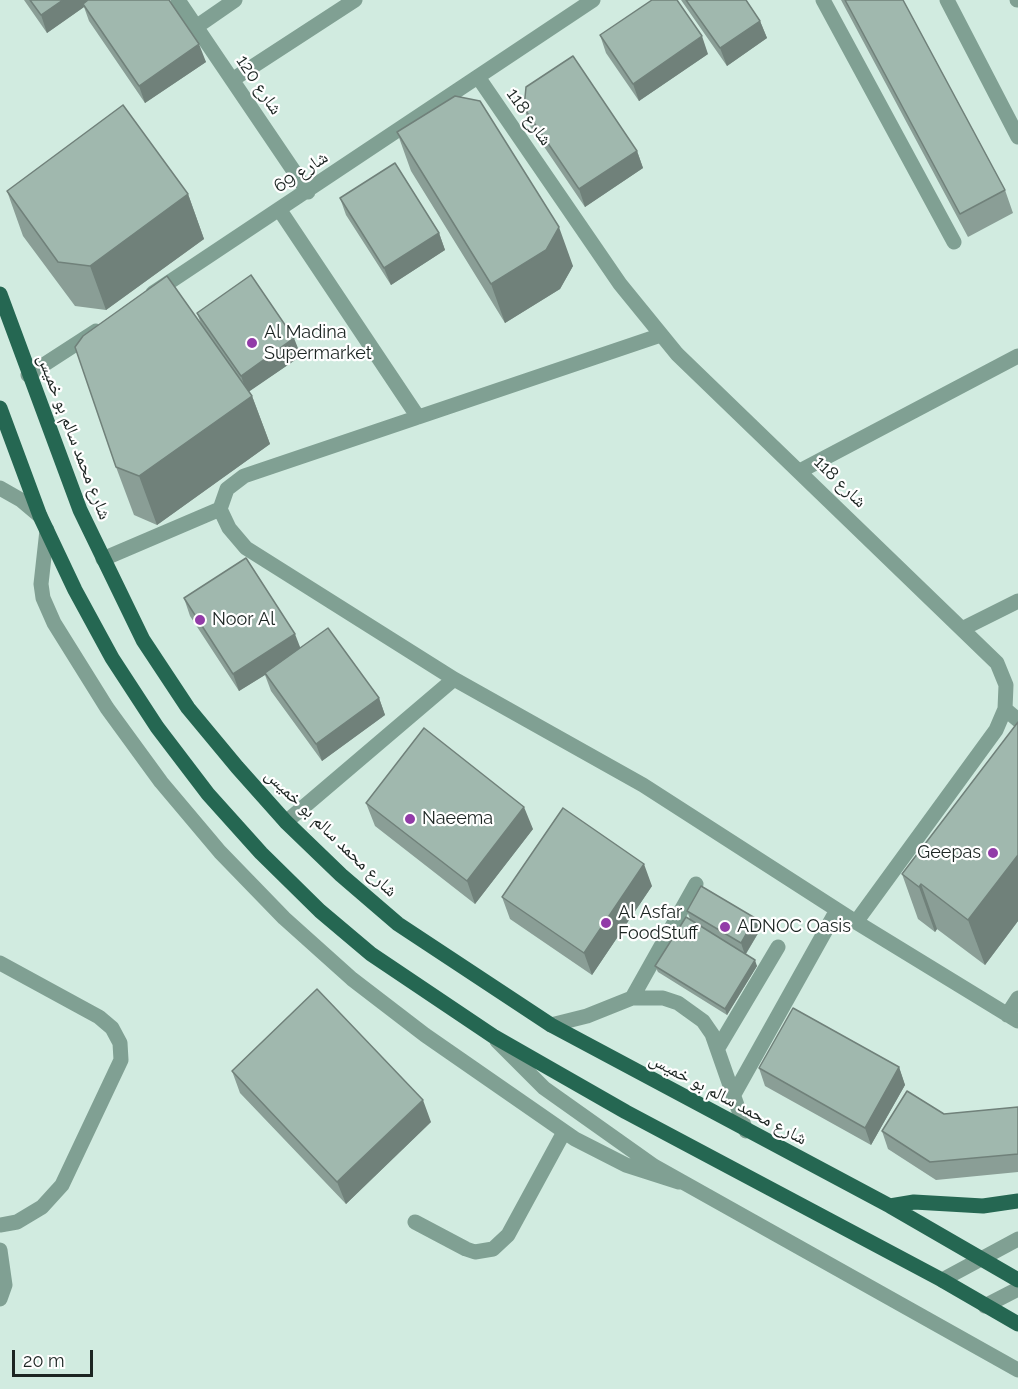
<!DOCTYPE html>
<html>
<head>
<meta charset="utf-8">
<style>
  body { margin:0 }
  #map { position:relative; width:1018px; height:1389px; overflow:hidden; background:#d1ebe0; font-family:Raleway,sans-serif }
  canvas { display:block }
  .scale { position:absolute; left:12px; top:1350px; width:81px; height:27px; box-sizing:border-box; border:3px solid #1c2522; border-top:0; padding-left:8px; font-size:18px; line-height:21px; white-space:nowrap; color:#1c2522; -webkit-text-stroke:4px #fff; paint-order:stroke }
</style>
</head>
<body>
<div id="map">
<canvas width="1018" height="1389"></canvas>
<div class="scale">20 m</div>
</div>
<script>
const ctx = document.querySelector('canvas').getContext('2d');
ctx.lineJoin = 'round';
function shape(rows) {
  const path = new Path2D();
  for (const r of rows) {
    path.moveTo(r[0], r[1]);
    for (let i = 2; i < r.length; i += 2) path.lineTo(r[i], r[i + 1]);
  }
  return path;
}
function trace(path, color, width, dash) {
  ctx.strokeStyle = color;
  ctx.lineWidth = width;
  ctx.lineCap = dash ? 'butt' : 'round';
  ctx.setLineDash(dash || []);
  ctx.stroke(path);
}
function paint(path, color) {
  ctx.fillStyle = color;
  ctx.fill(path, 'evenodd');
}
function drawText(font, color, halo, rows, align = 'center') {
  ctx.font = font + ' Raleway,"Noto Naskh Arabic",sans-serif';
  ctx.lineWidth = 4.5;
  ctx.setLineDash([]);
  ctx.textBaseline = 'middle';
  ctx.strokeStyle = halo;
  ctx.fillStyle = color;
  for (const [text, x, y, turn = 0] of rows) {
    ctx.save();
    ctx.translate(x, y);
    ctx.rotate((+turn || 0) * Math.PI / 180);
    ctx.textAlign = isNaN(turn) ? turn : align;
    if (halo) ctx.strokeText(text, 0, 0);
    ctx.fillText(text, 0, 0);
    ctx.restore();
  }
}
const minor = shape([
  [178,0,308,192],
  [823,0,954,242],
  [947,0,1018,137],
  [1017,0,1018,0],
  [196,27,235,0],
  [478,77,620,284,677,354,997,663,1006,685,1005,709,996,730,856,922],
  [232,80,355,0],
  [279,209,418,417],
  [153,293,593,0],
  [661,335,244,476,227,489,220,509,229,528,246,548,454,679,643,785,856,922,1018,1021],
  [28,375,96,331],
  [800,471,1018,356],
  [0,488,21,500,40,516],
  [47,530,41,584,43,598,54,623,107,708,161,782,220,852,284,918,352,979,425,1035,575,1139,626,1165,679,1182],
  [103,559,220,509],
  [962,629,1018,601],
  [1005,709,1018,720],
  [286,822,454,679],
  [0,963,99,1017,112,1028,120,1043,121,1060,62,1185,42,1207,17,1222,0,1225],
  [632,998,696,884],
  [1007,1015,1018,998],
  [551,1025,587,1016,632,998,663,998,678,1003,703,1021,712,1034,746,1131],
  [497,1041,544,1088,654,1166,1018,1370],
  [718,1048,778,947],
  [733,1096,837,910],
  [415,1222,466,1249,475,1252,493,1249,508,1235,564,1132],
  [0,1250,5,1285,0,1299],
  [942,1280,1018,1239],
  [985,1306,1018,1289]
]);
const major = shape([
  [0,294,80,510,143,640,188,708,237,767,286,822,341,875,398,924,551,1025,890,1206,1018,1280],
  [0,408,40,516,75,590,112,658,157,727,208,794,261,853,320,911,371,954,493,1036,626,1112,942,1280,1018,1324],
  [890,1206,914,1202,983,1206,1018,1201]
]);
const wall = shape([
  [24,0,169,0,206,62,145,103,89,21,84,7,47,33],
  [681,0,746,0,760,21,767,38,727,66],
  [841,0,903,0,1005,190,1013,213,968,237],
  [600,35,708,54,639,101,606,53],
  [524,108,637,151,643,168,585,207,530,126],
  [397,132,573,266,560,289,505,323,411,171],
  [7,191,188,194,204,239,106,310,75,306,23,236],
  [340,198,439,233,445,250,391,285,346,215],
  [197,313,301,356,249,391,252,396,270,444,157,525,134,515,116,467,201,324],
  [184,598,300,648,379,698,385,715,322,761,271,691,265,675,239,691,190,616],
  [1018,722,1018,921,985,965,937,929,935,932,918,919,902,874],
  [366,803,533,829,475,904,375,826],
  [652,886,592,975,510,919,502,897],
  [687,911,755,918,760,930,746,954,757,966,727,1015,658,972,655,966,690,919],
  [899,1067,905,1085,871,1145,765,1086,759,1068],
  [232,1071,431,1122,346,1204,240,1093],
  [1018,1107,1018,1172,936,1180,888,1149,882,1131,944,1114]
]);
const shadedWall = shape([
  [63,0,94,0,83,4,84,7,47,33,41,15],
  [760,21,767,38,727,66,720,48],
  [702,36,708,54,639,101,633,84],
  [199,44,206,62,145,103,139,86],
  [637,151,643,168,585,207,579,189],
  [188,194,204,239,106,310,90,266],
  [559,227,573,266,560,289,505,323,491,284],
  [439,233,445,250,391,285,384,268],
  [294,338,301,356,247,393,241,376],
  [252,396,270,444,157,525,139,476],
  [295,634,302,652,239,691,233,674],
  [379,698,385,715,322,761,316,744],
  [524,807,533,829,475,904,467,881],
  [1018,855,1018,921,985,965,968,920],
  [644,864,652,886,592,975,584,953],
  [921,884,937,929,935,932,919,887],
  [755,918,760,930,745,955,741,943],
  [755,960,757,966,727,1015,725,1009],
  [899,1067,905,1085,871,1145,865,1128],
  [423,1100,431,1122,346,1204,337,1182]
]);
const building = shape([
  [30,0,63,0,41,15,30,0],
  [88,0,169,0,199,44,139,86,83,4,88,0],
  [652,0,677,0,702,36,633,84,600,35,652,0],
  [686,0,746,0,760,21,720,48,686,0],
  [845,0,903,0,1005,190,960,214,845,0],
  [573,56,637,151,579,189,524,108,526,87,573,56],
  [455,96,480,101,559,227,546,250,491,284,397,132,455,96],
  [123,105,188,194,90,266,58,262,7,191,123,105],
  [395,163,439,233,384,268,340,198,395,163],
  [251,275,294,338,241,376,197,313,251,275],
  [167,276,252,396,139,476,116,467,75,347,83,336,167,276],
  [246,558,295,634,233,674,184,598,246,558],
  [328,628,379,698,316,744,265,673,328,628],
  [1018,722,1018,855,968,920,921,884,919,887,902,874,1018,722],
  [424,728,524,807,467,881,366,803,424,728],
  [563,808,644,864,584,953,502,897,563,808],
  [701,886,755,918,741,943,687,911,701,886],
  [686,917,755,960,725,1009,655,966,686,917],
  [317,989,423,1100,337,1182,232,1071,317,989],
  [793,1008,899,1067,865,1128,759,1068,793,1008],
  [907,1091,944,1114,1018,1107,1018,1154,930,1162,882,1131,907,1091]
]);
const markers = [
  [252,343,6,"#923ba8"],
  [200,620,6,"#923ba8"],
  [410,819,6,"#923ba8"],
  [993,853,6,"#923ba8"],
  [606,923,6,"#923ba8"],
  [725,927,6,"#923ba8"]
];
const streetNames = [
  ["شارع 120",259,85,56],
  ["شارع 118",529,117,55],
  ["شارع 69",301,172,-33],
  ["شارع محمد سالم بو خميس",74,437,69],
  ["شارع 118",840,482,44],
  ["شارع محمد سالم بو خميس",331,833,44],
  ["شارع محمد سالم بو خميس",728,1099,28]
];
const poiNames = [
  ["Al Madina",264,333],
  ["Supermarket",264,354],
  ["Noor Al",212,620],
  ["Naeema",422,819],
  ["Geepas",981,853,"right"],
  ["Al Asfar",618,913],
  ["FoodStuff",618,934],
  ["ADNOC Oasis",737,927]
];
trace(minor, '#80a093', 15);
trace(major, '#256752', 15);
paint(wall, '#8a9e96');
paint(shadedWall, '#70817a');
paint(building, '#a0b8ae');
trace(building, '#70817a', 1.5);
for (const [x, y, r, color] of markers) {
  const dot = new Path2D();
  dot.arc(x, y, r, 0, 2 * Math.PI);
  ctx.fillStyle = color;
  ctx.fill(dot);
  trace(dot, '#fff', 2);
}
drawText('18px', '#1c2522', '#fff', streetNames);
drawText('18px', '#1c2522', '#fff', poiNames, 'left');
</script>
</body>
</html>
